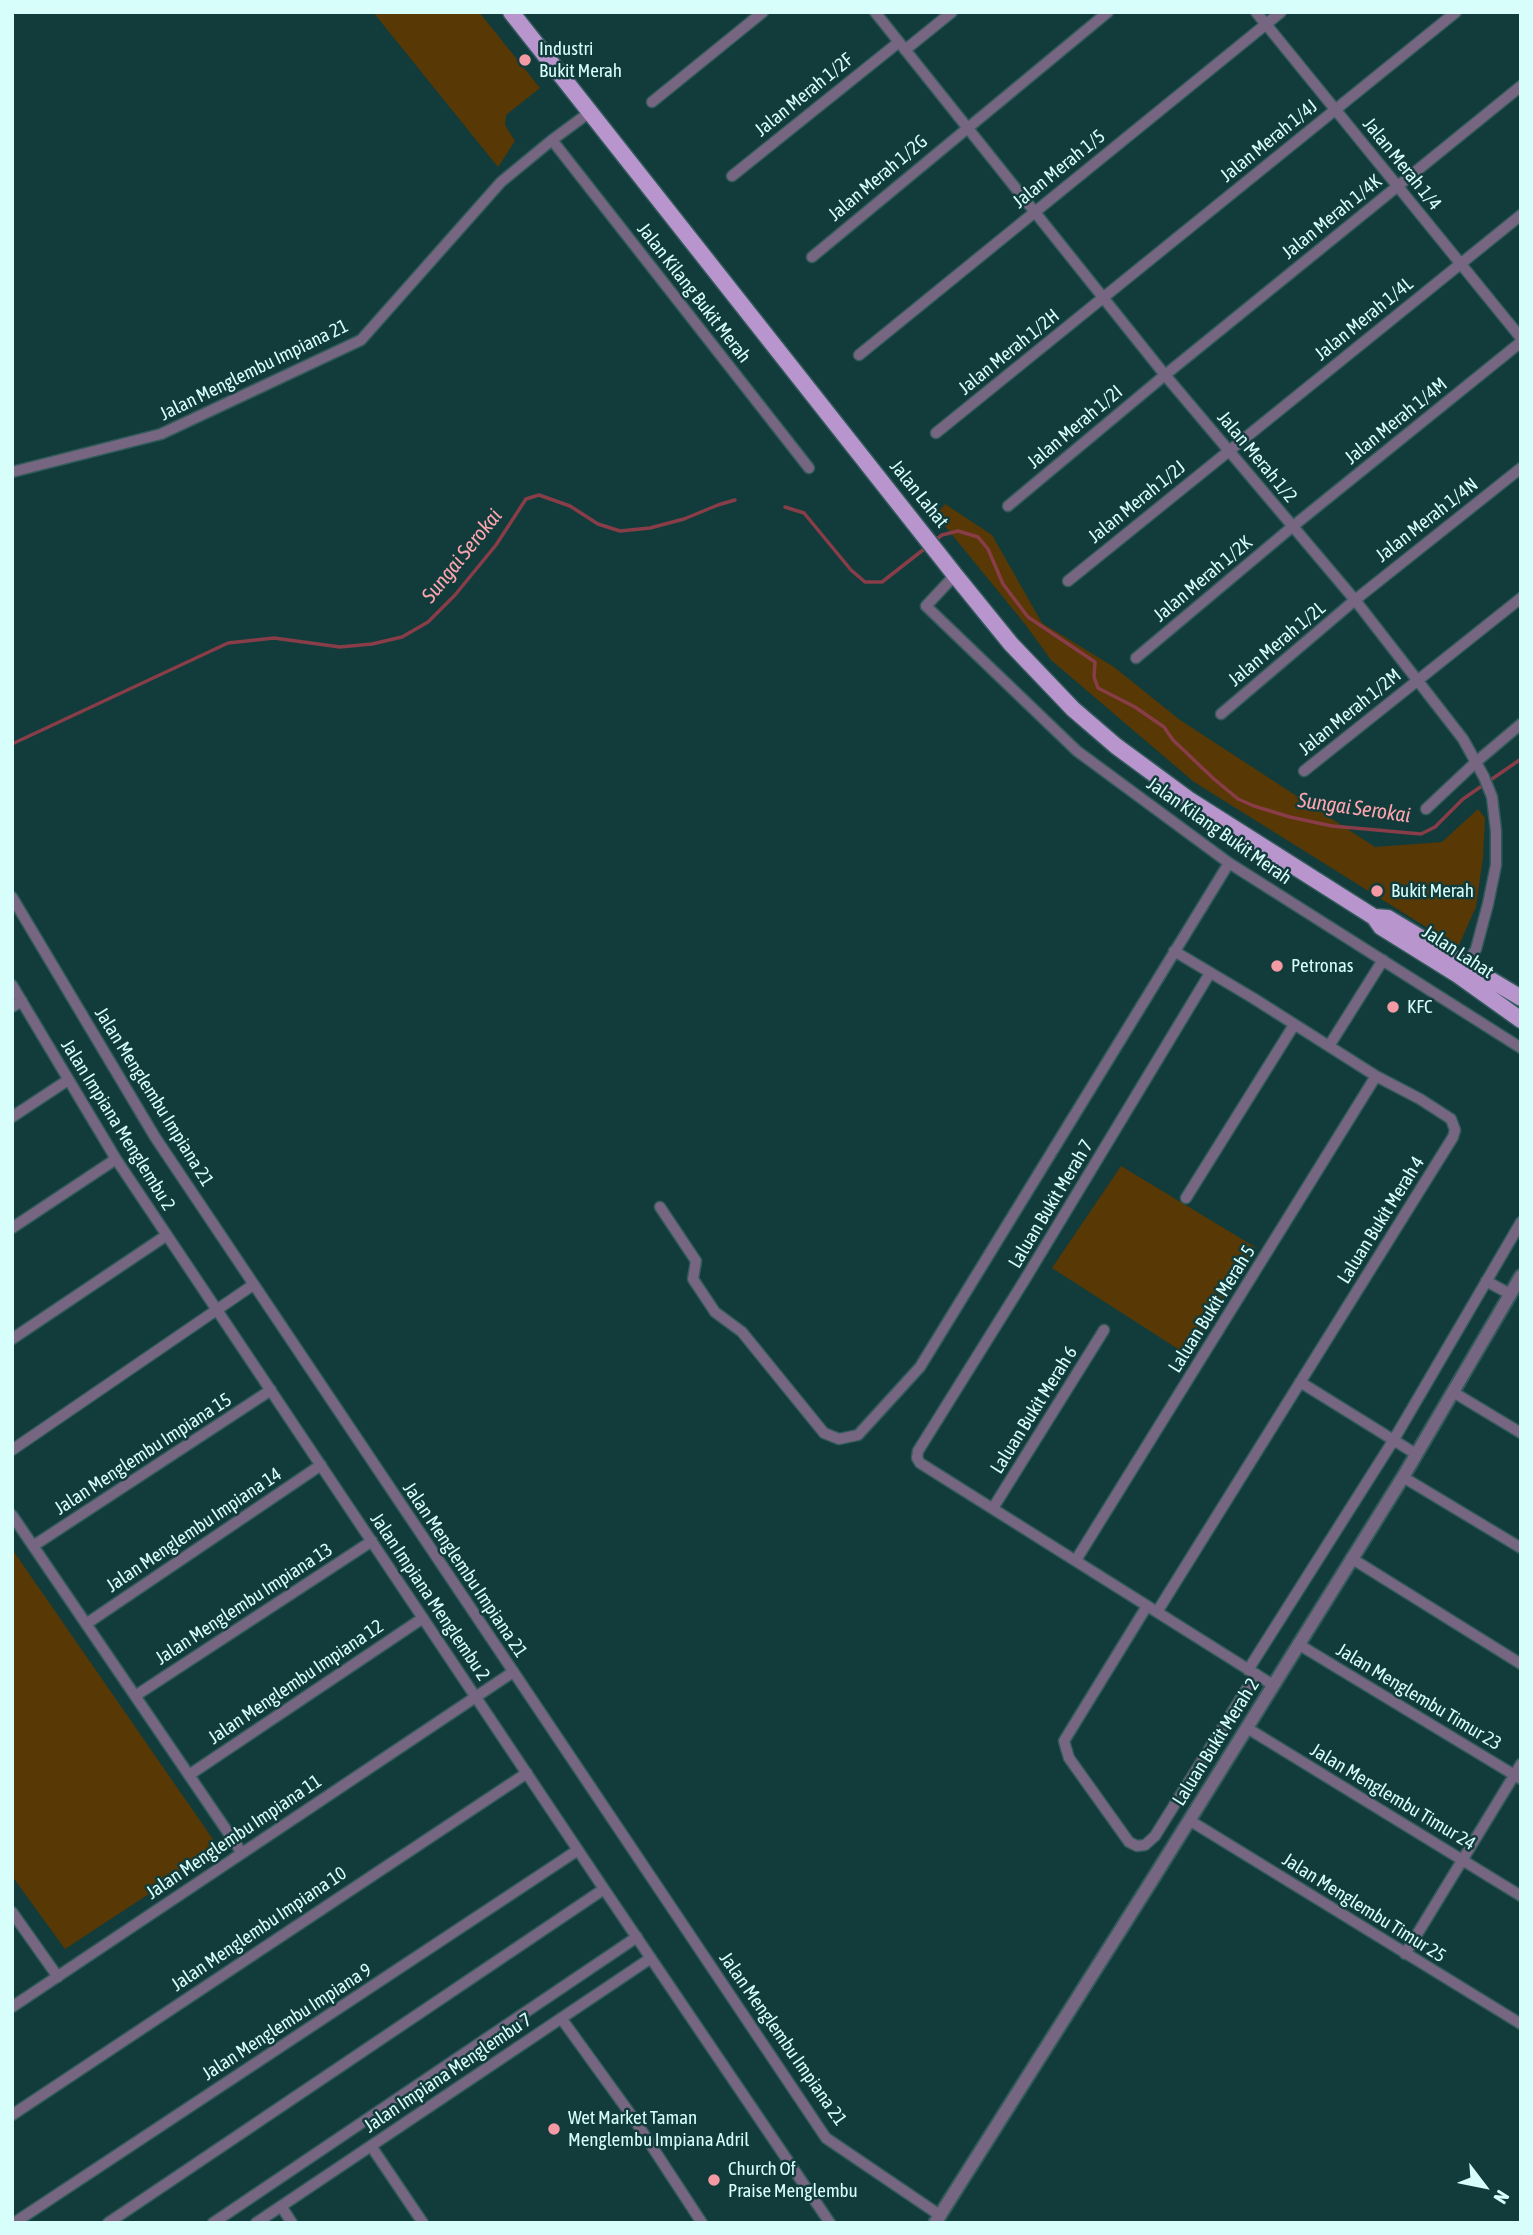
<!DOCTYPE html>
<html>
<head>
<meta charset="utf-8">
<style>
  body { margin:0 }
  #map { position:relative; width:1533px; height:2235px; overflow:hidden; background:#113c3b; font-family:"Asap Condensed",sans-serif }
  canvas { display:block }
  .frame { position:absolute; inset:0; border:14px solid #d8fefc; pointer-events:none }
  .north { position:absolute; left:1449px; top:2151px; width:70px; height:70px; -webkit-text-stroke:5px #113c3b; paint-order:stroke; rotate:122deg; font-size:19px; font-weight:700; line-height:28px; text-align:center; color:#d8fefc }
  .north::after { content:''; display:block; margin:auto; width:24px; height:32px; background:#d8fefc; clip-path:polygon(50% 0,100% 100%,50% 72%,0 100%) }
</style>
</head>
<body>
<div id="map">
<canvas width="1533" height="2235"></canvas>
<div class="frame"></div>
<div class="north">N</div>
</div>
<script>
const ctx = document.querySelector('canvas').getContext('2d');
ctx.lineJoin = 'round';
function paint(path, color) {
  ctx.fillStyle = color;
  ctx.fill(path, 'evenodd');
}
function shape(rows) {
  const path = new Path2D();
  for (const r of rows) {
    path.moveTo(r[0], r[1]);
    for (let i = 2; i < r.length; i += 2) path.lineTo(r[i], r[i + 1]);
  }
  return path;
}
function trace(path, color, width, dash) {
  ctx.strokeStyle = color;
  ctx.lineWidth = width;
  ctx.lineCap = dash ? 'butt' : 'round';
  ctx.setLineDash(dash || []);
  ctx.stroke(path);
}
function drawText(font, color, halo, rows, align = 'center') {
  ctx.font = font + ' "Asap Condensed",sans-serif';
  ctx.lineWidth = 5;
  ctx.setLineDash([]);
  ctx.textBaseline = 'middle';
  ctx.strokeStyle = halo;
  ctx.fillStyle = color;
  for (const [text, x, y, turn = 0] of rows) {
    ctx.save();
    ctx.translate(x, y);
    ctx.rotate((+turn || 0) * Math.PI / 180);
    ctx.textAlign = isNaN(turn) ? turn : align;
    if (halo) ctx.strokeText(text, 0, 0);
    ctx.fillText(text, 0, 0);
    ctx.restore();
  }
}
const green = shape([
  [373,12,479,12,540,88,506,115,505,125,515,141,498,167],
  [945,504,992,535,1042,623,1114,667,1180,720,1375,847,1442,842,1478,809,1485,818,1483,857,1476,907,1458,947,1194,782,1051,660,1025,624,936,515],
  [1121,1166,1255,1247,1189,1356,1052,1268],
  [12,1549,219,1848,65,1949,12,1876]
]);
const stream = shape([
  [785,507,804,513,851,570,865,582,882,582,928,546],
  [934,541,942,535,958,531,978,537,988,549,1003,584,1028,617,1095,662,1094,677,1098,688,1135,707,1164,727,1173,740,1214,779,1238,799,1254,806,1290,817,1332,826,1421,834,1435,827,1463,799,1521,759],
  [12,744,228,643,274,638,340,647,372,644,402,637,428,622,455,595,496,545,526,499,539,495,570,506,598,524,620,531,650,528,684,519,718,505,735,500]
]);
const minor = shape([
  [875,12,1165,375,1355,600,1463,739,1484,777,1492,797,1496,831,1496,865,1488,904,1476,949,1467,964],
  [1256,12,1521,338],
  [905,50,952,12],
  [652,102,763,12],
  [552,140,809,468],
  [732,176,899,42],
  [812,257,1108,12],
  [859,355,1281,12],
  [936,433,1456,12],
  [12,472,161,434,361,340,501,182,552,140,590,112],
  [1008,506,1165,375,1521,86],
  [955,575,926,606,1077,751,1229,863,1521,1048],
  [1068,581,1521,215],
  [1136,658,1292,527,1521,342],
  [1221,714,1355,600,1521,468],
  [1304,771,1521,598],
  [1426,809,1476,762,1521,724],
  [12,897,155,1137,826,2138,941,2216],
  [1210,973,1024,1281,918,1451,917,1458,920,1463,1273,1685],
  [12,985,116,1159,604,1889,830,2223],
  [12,1007,22,1001],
  [1329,1046,1383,960],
  [12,1117,68,1080],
  [1186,1198,1294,1025],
  [660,1207,696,1261,693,1279,715,1312,742,1332,824,1433,839,1439,858,1435,920,1367,1229,863],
  [12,1228,116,1159],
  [1486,1281,1510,1294],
  [12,1339,167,1235],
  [1300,1382,1416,1454],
  [1453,1392,1521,1433],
  [12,1450,253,1285],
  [1403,1477,1521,1548],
  [993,1508,1104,1330],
  [12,1515,242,1853],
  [33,1546,271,1390],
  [1351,1558,1521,1664],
  [1076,1560,1376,1076],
  [1147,1606,1064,1741,1069,1758,1129,1842,1137,1846,1145,1845,1155,1836,1256,1674],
  [1157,1612,1453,1137,1455,1130,1451,1119,1420,1099,1376,1076,1253,998,1174,951],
  [86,1624,321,1465],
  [1298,1644,1521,1779],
  [1248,1670,1393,1441,1521,1222],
  [135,1696,372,1541],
  [1247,1728,1521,1896],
  [189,1775,423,1618],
  [1189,1820,1521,2024],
  [12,1912,58,1977],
  [1405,1954,1521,1764],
  [12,2007,513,1672],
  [561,2018,634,2119,702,2223],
  [12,2115,527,1773],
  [371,2146,423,2223],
  [281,2206,292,2223],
  [14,2223,578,1850],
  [108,2223,604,1889],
  [213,2223,637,1937],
  [256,2223,651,1958]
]);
const tertiary = shape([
  [935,2223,1154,1877,1403,1477,1521,1276]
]);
const primary = shape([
  [511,12,955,575,1011,644,1073,709,1116,746,1188,799,1374,917,1381,927,1458,975,1521,1020],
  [1374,917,1388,918,1521,998]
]);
const markers = [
  [525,60,7,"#f49aa4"],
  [1377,891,7,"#f49aa4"],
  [1277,966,7,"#f49aa4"],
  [1393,1007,7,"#f49aa4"],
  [554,2129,7,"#f49aa4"],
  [714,2180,7,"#f49aa4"]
];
const poiNames = [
  ["Industri",539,49],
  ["Bukit Merah",539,71],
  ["Bukit Merah",1391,891],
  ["Petronas",1291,966],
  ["KFC",1407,1007],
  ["Wet Market Taman",568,2118],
  ["Menglembu Impiana Adril",568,2140],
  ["Church Of",728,2169],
  ["Praise Menglembu",728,2191]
];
const streetNames = [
  ["Jalan Merah 1/2F",804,95,-39],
  ["Jalan Merah 1/4J",1269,141,-39],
  ["Jalan Merah 1/4",1402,164,51],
  ["Jalan Merah 1/5",1059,169,-39],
  ["Jalan Merah 1/2G",878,178,-40],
  ["Jalan Merah 1/4K",1332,217,-39],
  ["Jalan Kilang Bukit Merah",694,293,52],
  ["Jalan Merah 1/4L",1364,319,-39],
  ["Jalan Merah 1/2H",1009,352,-39],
  ["Jalan Menglembu Impiana 21",254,370,-26],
  ["Jalan Merah 1/4M",1396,421,-39],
  ["Jalan Merah 1/2I",1075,427,-40],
  ["Jalan Merah 1/2",1257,457,50],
  ["Jalan Lahat",919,494,51],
  ["Jalan Merah 1/2J",1137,502,-39],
  ["Jalan Merah 1/4N",1427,520,-38],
  ["Jalan Merah 1/2K",1203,579,-40],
  ["Jalan Merah 1/2L",1277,644,-40],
  ["Jalan Merah 1/2M",1350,712,-39],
  ["Jalan Kilang Bukit Merah",1219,831,35],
  ["Jalan Lahat",1458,952,33],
  ["Jalan Menglembu Impiana 21",154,1097,58],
  ["Jalan Impiana Menglembu 2",118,1125,58],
  ["Laluan Bukit Merah 7",1051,1204,-59],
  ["Laluan Bukit Merah 4",1381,1220,-58],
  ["Laluan Bukit Merah 5",1212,1309,-58],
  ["Laluan Bukit Merah 6",1034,1410,-58],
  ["Jalan Menglembu Impiana 15",143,1454,-33],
  ["Jalan Menglembu Impiana 14",194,1530,-34],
  ["Jalan Menglembu Impiana 21",465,1570,56],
  ["Jalan Impiana Menglembu 2",430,1597,56],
  ["Jalan Menglembu Impiana 13",244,1604,-33],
  ["Jalan Menglembu Impiana 12",296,1682,-34],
  ["Jalan Menglembu Timur 23",1419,1697,31],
  ["Laluan Bukit Merah 2",1216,1742,-58],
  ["Jalan Menglembu Timur 24",1393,1797,31],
  ["Jalan Menglembu Impiana 11",234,1837,-34],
  ["Jalan Menglembu Timur 25",1364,1908,32],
  ["Jalan Menglembu Impiana 10",259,1929,-34],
  ["Jalan Menglembu Impiana 9",287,2022,-33],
  ["Jalan Menglembu Impiana 21",783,2039,55],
  ["Jalan Impiana Menglembu 7",448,2073,-34]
];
const waterNames = [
  ["Sungai Serokai",462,556,-51],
  ["Sungai Serokai",1354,808,8]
];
paint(green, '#583805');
trace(stream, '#883d48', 3.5);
trace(minor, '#315b5a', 13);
trace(tertiary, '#315b5a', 16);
trace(primary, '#315b5a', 19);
trace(minor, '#776681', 10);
trace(tertiary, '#776681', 12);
trace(primary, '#b895cd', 16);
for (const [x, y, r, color] of markers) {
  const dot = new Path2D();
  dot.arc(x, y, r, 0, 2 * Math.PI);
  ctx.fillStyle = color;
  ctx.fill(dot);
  trace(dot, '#113c3b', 2.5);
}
drawText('19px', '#d8fefc', '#113c3b', poiNames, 'left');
drawText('19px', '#d8fefc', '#113c3b', streetNames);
drawText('italic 21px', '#ffa5af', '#113c3b', waterNames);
</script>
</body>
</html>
